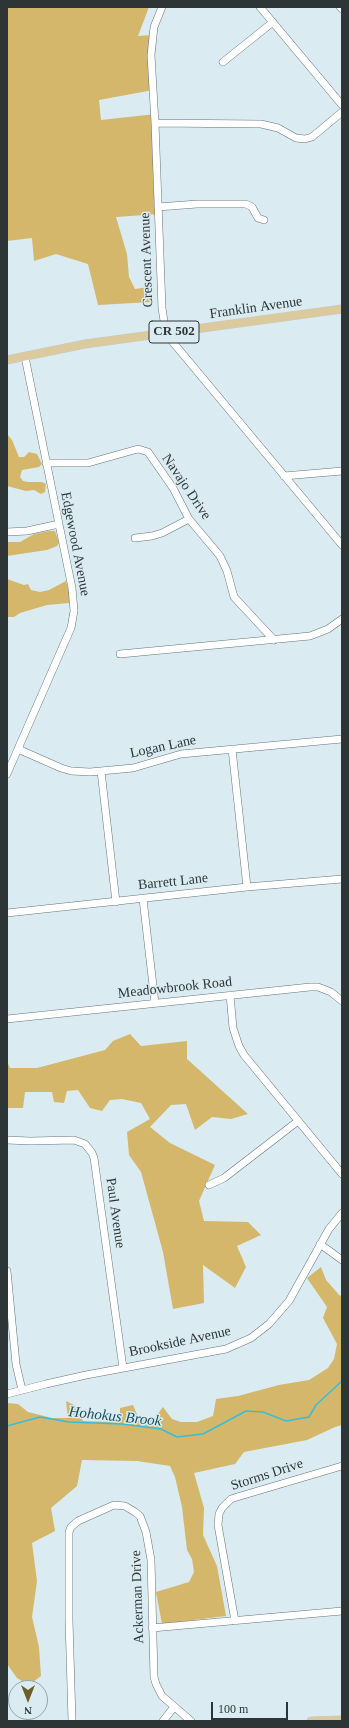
<!DOCTYPE html>
<html>
<head>
<meta charset="utf-8">
<style>
  body { margin:0 }
  #map { position:relative; width:349px; height:1728px; overflow:hidden; background:#daecf1; font-family:"Times New Roman",serif }
  canvas { display:block }
  .frame { position:absolute; inset:0; border:8px solid #2e3537; pointer-events:none }
  .north { position:absolute; left:8px; top:1680px; width:40px; height:40px; box-sizing:border-box; background:#daecf1; border:1px solid #95a3a7; border-radius:50%; rotate:180deg; font-size:11px; font-weight:700; line-height:16px; text-align:center; color:#2e3537 }
  .north::after { content:''; display:block; margin:auto; width:14px; height:18px; background:#6e5c2a; clip-path:polygon(50% 0,100% 100%,50% 72%,0 100%) }
  .scale { position:absolute; left:211px; top:1702px; width:77px; height:18px; box-sizing:border-box; border:2px solid #2e3537; border-top:0; padding-left:5px; font-size:12px; line-height:14px; white-space:nowrap; color:#2e3537; -webkit-text-stroke:3px #daecf1; paint-order:stroke }
</style>
</head>
<body>
<div id="map">
<canvas width="349" height="1728"></canvas>
<div class="frame"></div>
<div class="north">N</div>
<div class="scale">100 m</div>
</div>
<script>
const ctx = document.querySelector('canvas').getContext('2d');
ctx.lineJoin = 'round';
function paint(path, color) {
  ctx.fillStyle = color;
  ctx.fill(path, 'evenodd');
}
function shape(rows) {
  const path = new Path2D();
  for (const r of rows) {
    path.moveTo(r[0], r[1]);
    for (let i = 2; i < r.length; i += 2) path.lineTo(r[i], r[i + 1]);
  }
  return path;
}
function trace(path, color, width, dash) {
  ctx.strokeStyle = color;
  ctx.lineWidth = width;
  ctx.lineCap = dash ? 'butt' : 'round';
  ctx.setLineDash(dash || []);
  ctx.stroke(path);
}
function drawText(font, color, halo, rows, align = 'center') {
  ctx.font = font + ' "Times New Roman",serif';
  ctx.lineWidth = 3;
  ctx.setLineDash([]);
  ctx.textBaseline = 'middle';
  ctx.strokeStyle = halo;
  ctx.fillStyle = color;
  for (const [text, x, y, turn = 0] of rows) {
    ctx.save();
    ctx.translate(x, y);
    ctx.rotate((+turn || 0) * Math.PI / 180);
    ctx.textAlign = isNaN(turn) ? turn : align;
    if (halo) ctx.strokeText(text, 0, 0);
    ctx.fillText(text, 0, 0);
    ctx.restore();
  }
}
const green = shape([
  [7,7,149,7,138,36,152,35,153,90,99,100,101,120,156,114,159,214,116,217,127,254,129,277,135,289,149,287,151,302,98,305,88,264,56,254,34,261,32,238,7,241],
  [7,434,12,440,19,457,24,457,29,452,37,454,42,464,39,467,22,470,20,477,23,481,28,482,42,482,46,484,45,492,41,494,34,490,26,491,7,486],
  [49,531,55,531,59,543,57,546,47,550,7,556,7,542,20,542,34,534],
  [7,579,24,585,28,584,31,590,40,592,49,590,66,581,71,600,69,603,47,605,20,613,14,617,7,617],
  [130,1034,141,1046,187,1041,187,1059,248,1114,231,1119,212,1117,195,1130,186,1104,171,1105,150,1127,170,1143,215,1165,199,1201,204,1221,248,1222,261,1235,237,1246,246,1267,235,1288,203,1265,204,1303,173,1309,163,1252,141,1172,129,1155,127,1132,150,1119,141,1103,122,1099,110,1100,102,1111,90,1108,78,1090,67,1091,64,1103,54,1102,52,1092,25,1092,23,1108,7,1108,7,1061,10,1068,37,1068,105,1050,113,1041],
  [321,1267,326,1280,340,1296,342,1294,342,1425,335,1427,307,1440,244,1452,235,1464,194,1473,204,1508,203,1535,217,1566,226,1616,162,1624,156,1592,189,1582,194,1572,192,1559,187,1550,182,1507,175,1477,170,1466,137,1461,82,1460,77,1486,51,1508,55,1531,32,1543,37,1581,32,1617,39,1647,41,1676,29,1685,17,1678,7,1664,7,1403,18,1404,28,1412,52,1418,68,1418,66,1401,76,1406,83,1421,114,1422,120,1419,120,1408,133,1405,138,1417,153,1420,163,1407,172,1419,181,1422,197,1422,213,1416,216,1399,238,1396,279,1385,309,1380,328,1368,334,1359,337,1344,323,1318,327,1307,307,1278]
]);
const stream = shape([
  [7,1426,40,1417,69,1422,122,1424,161,1429,177,1437,203,1434,246,1411,263,1412,286,1421,309,1417,316,1405,342,1381]
]);
const minor = shape([
  [162,7,154,27,151,55,155,123,162,308,166,334,342,545],
  [260,7,342,105],
  [340,7,342,9],
  [223,62,273,22],
  [155,123,261,124,278,128,296,138,305,139,312,137,342,112],
  [158,207,197,204,246,204,252,207,258,218,264,220],
  [46,463,88,463,138,449,148,452,173,488,189,519,220,556,227,571,234,597,274,640],
  [284,476,342,471],
  [7,532,27,531,59,524],
  [135,538,152,536,162,533,189,519],
  [120,654,310,636,328,629,342,619],
  [18,749,61,768,71,771,90,772,133,768,181,754,342,739],
  [232,749,247,887],
  [101,771,116,902],
  [7,774,67,637,71,628,74,611,72,588,25,357],
  [143,899,155,1003],
  [7,913,247,887,342,879],
  [230,995,233,1028,239,1046,244,1055,342,1174],
  [7,1019,310,987,318,987,331,992,342,1001],
  [7,1140,30,1141,74,1140,85,1144,92,1153,94,1158,123,1368],
  [209,1185,224,1178,298,1121],
  [320,1244,342,1260],
  [7,1271,16,1364,22,1390],
  [7,1394,46,1384,86,1375,226,1349,251,1338,269,1324,289,1301,329,1229,342,1213],
  [235,1621,218,1525,219,1514,222,1508,231,1499,237,1497,342,1466],
  [152,1628,342,1611],
  [72,1721,69,1620,69,1532,71,1527,78,1521,114,1505,125,1506,135,1512,140,1516,146,1532,151,1560,154,1677,156,1684,162,1696,191,1721],
  [163,1721,174,1707]
]);
const major = shape([
  [7,360,85,344,342,309],
  [311,1721,342,1720]
]);
const shields = [
  [174,332,50]
];
const shieldNames = [
  ["CR 502",174,332]
];
const streetNames = [
  ["Crescent Avenue",147,260,-92],
  ["Franklin Avenue",256,308,-8],
  ["Navajo Drive",186,487,56],
  ["Edgewood Avenue",75,544,79],
  ["Logan Lane",163,747,-12],
  ["Barrett Lane",173,882,-6],
  ["Meadowbrook Road",175,988,-6],
  ["Paul Avenue",115,1213,82],
  ["Brookside Avenue",180,1342,-12],
  ["Storms Drive",267,1475,-18],
  ["Ackerman Drive",138,1597,-92]
];
const waterNames = [
  ["Hohokus Brook",115,1417,6]
];
paint(green, '#d4b76a');
trace(stream, '#35bedc', 1.5);
trace(minor, '#647479', 8);
trace(major, '#c9cacb', 9);
trace(minor, '#fff', 7);
trace(major, '#daca9d', 8);
for (const [x, y, w] of shields) {
  const box = new Path2D();
  box.roundRect(x - w / 2, y - 11, w, 22, 3);
  ctx.fillStyle = '#daecf1';
  ctx.fill(box);
  trace(box, '#2e3537', 1);
}
drawText('bold 13px', '#2e3537', null, shieldNames);
drawText('14px', '#2e3537', '#daecf1', streetNames);
drawText('italic 15px', '#174e5b', '#daecf1', waterNames);
</script>
</body>
</html>
